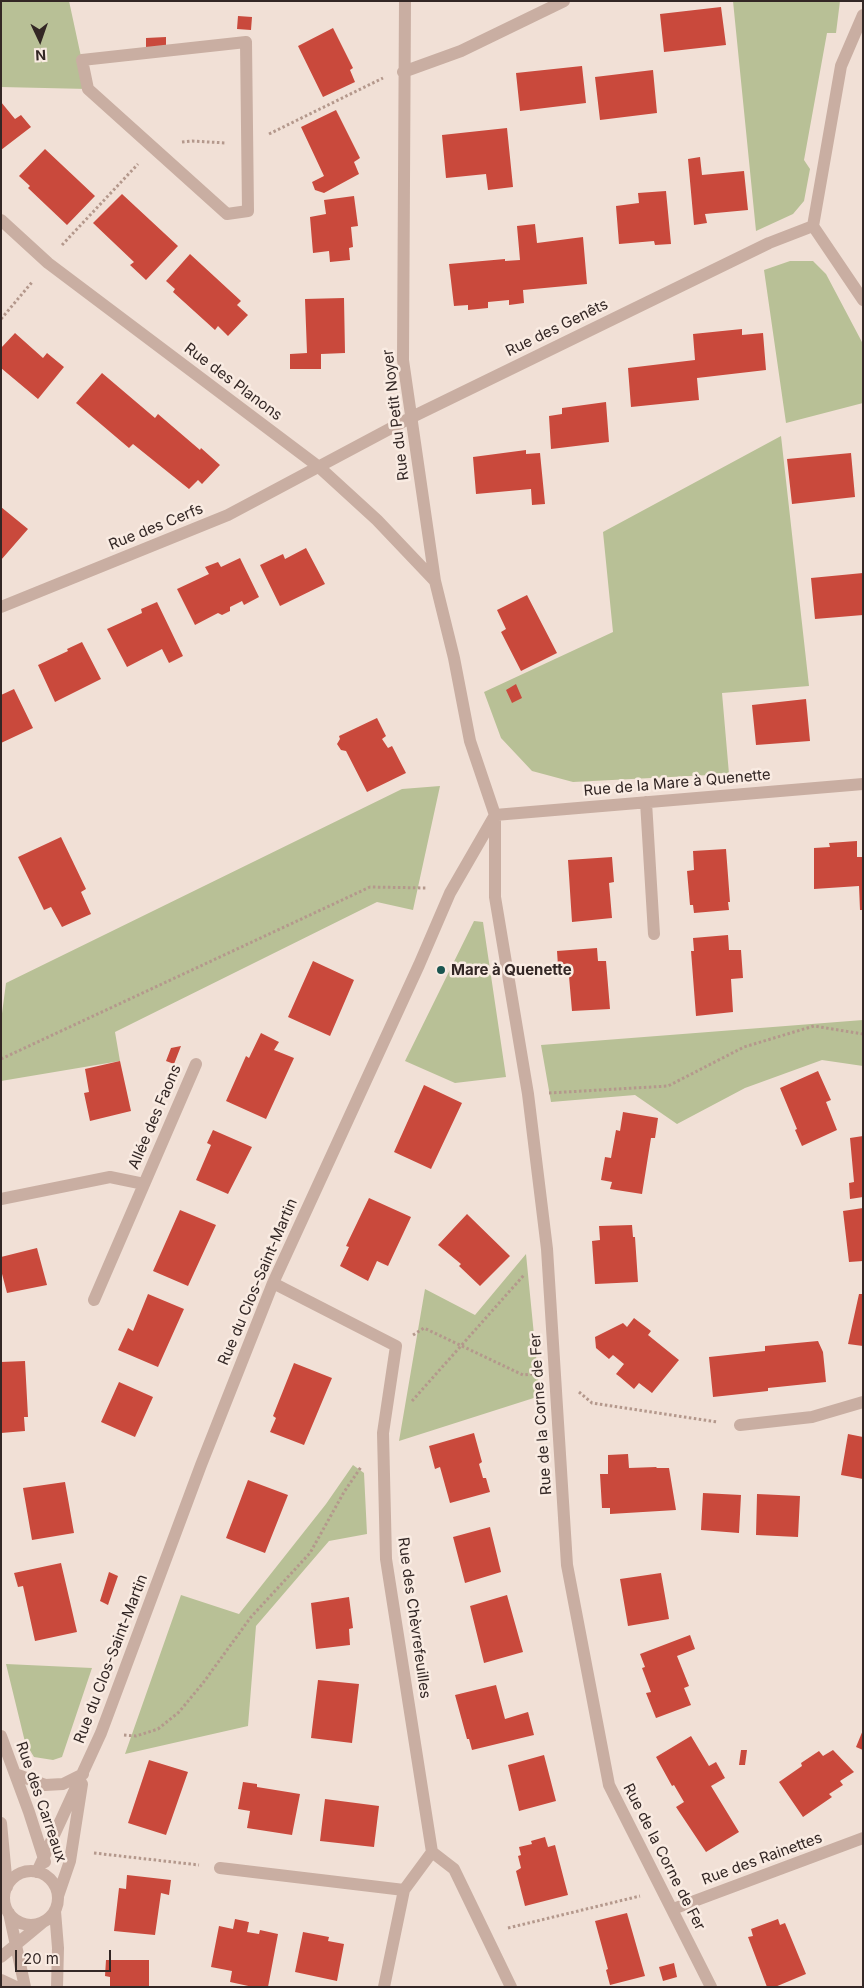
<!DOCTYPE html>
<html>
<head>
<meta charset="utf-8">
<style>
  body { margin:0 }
  #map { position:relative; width:864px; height:1988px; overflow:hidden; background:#f1e0d6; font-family:Inter,sans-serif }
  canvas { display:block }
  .frame { position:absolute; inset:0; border:2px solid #332725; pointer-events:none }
  .north { position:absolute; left:15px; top:15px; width:50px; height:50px; -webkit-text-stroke:4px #f9ebe2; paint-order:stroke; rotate:177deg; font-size:14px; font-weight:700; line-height:20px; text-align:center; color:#332725 }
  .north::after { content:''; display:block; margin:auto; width:18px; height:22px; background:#332725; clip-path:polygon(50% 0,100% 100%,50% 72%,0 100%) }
  .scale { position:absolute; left:15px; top:1950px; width:96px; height:22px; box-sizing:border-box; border:2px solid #332725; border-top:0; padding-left:6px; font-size:15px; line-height:18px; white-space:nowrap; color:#332725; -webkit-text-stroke:4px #f9ebe2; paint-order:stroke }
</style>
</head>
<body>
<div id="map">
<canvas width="864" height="1988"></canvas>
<div class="frame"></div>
<div class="north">N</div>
<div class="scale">20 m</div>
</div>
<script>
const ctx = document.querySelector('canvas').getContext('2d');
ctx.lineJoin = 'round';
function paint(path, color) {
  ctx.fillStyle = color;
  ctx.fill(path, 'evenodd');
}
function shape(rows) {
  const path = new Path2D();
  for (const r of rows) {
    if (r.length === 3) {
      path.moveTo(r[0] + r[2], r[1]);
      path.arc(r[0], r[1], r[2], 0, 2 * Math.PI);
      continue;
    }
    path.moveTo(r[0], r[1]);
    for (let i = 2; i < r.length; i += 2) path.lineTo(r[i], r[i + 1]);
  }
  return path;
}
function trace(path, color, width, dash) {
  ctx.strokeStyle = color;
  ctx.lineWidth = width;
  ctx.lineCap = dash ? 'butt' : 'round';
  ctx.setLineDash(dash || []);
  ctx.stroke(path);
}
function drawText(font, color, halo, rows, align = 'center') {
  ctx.font = font + ' Inter,sans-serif';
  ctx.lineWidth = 5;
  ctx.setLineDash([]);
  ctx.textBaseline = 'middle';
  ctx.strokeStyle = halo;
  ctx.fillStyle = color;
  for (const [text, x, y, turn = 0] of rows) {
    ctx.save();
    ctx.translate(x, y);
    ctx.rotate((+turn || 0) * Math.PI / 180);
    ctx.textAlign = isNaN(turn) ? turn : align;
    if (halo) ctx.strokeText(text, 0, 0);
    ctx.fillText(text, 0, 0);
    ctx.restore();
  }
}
const green = shape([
  [1,1,69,1,88,89,1,87],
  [733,1,840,1,836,33,827,33,804,160,810,169,804,201,793,214,756,231],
  [790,261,813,261,826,274,863,344,863,403,786,423,764,270],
  [781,436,809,686,722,693,729,774,573,782,532,771,501,738,484,692,613,632,603,532],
  [440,786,413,910,377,902,115,1032,120,1061,1,1081,1,1021,6,983,402,789],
  [474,921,483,922,506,1077,455,1083,405,1061],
  [863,1020,863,1066,822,1060,745,1088,677,1124,635,1095,551,1102,541,1045],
  [526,1254,540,1396,399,1441,425,1289,475,1315],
  [353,1465,364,1473,367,1534,329,1541,256,1626,248,1726,125,1754,181,1595,239,1614,326,1504],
  [6,1664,92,1668,62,1757,53,1760,34,1757,25,1742]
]);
const building = shape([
  [721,7,726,45,664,52,660,14],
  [238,16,252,17,251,30,237,29],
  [333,28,353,68,350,70,355,82,323,97,298,46],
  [166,37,166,50,146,52,146,38],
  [582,66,586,103,520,111,516,73],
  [653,70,657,113,600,120,595,77],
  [1,102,15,119,21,115,31,127,1,150],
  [336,110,360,158,354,162,359,174,324,193,315,190,312,182,324,176,301,127],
  [507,128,513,187,488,190,486,174,446,178,442,135],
  [45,149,95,196,67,225,28,188,30,186,19,176],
  [700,157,702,175,744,171,748,210,705,214,707,223,694,225,688,159],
  [666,191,671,244,655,245,654,241,619,244,616,206,639,203,638,193],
  [122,194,178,246,146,280,130,265,134,262,93,223],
  [354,196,358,226,351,227,353,247,349,248,350,260,330,262,329,251,313,253,310,217,326,214,324,200],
  [535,224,537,243,583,237,587,284,523,290,524,303,509,305,509,300,488,302,488,308,468,310,468,305,454,306,449,264,505,259,505,261,520,260,517,226],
  [190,254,241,301,237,305,248,315,228,336,218,326,215,330,173,292,175,289,166,281],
  [344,298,345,353,321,354,321,369,290,369,290,354,307,353,305,299],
  [742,329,742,335,763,333,766,370,697,378,699,400,631,407,628,368,695,360,693,334],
  [15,333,43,358,47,353,64,367,38,399,1,368,1,348],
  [102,373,155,418,158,414,200,450,201,448,220,465,202,484,198,480,189,489,133,444,129,448,76,403],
  [606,402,609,442,551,449,549,416,562,414,562,408],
  [526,450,526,454,540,453,545,504,532,505,531,489,476,494,473,457],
  [851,453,855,497,792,504,787,459],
  [1,507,28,529,1,560],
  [306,548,325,584,280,606,260,565,283,554,285,559],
  [240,558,259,597,244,605,242,601,230,607,230,611,222,615,218,613,195,625,177,589,209,574,205,567,218,562,221,567],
  [863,573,863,615,815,619,811,578],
  [527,595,557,653,521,671,501,632,506,629,497,610],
  [157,602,183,656,169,663,162,649,127,667,107,629,142,613,141,609],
  [82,642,101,679,55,702,38,665,68,651,67,649],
  [516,684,522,698,512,703,506,690],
  [14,689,33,728,1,743,1,695],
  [806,699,810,741,756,745,752,705],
  [377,718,386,736,382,739,388,748,392,746,406,773,367,792,346,751,341,750,337,744,340,739,339,736],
  [61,837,86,889,81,892,91,914,62,927,51,907,44,910,18,857],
  [857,841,857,857,863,857,863,910,860,910,859,886,814,889,814,848,830,847,829,843],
  [726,849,730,902,728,902,729,910,694,913,693,905,690,905,687,871,694,870,693,851],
  [612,857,614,882,609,883,612,918,572,922,568,860],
  [728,935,729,950,741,950,743,978,731,979,733,1012,696,1016,691,951,694,951,693,938],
  [597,948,598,961,606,961,610,1009,572,1011,568,965,558,966,557,951],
  [313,961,354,980,330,1036,288,1017],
  [261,1033,279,1042,274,1050,294,1058,266,1119,226,1101,246,1056,249,1058],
  [181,1046,174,1064,166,1061,171,1048],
  [120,1061,131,1111,90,1121,84,1093,89,1092,85,1069],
  [818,1071,831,1100,826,1102,837,1130,802,1146,795,1130,797,1129,780,1088],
  [424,1085,462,1103,431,1169,394,1152],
  [623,1112,658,1118,655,1138,651,1138,642,1194,610,1189,612,1182,601,1180,605,1157,611,1158,616,1130,620,1131],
  [213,1130,252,1147,228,1194,196,1180,211,1145,207,1143],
  [863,1136,863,1197,850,1199,849,1183,854,1182,850,1138],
  [369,1198,411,1217,388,1266,377,1261,368,1281,340,1266,349,1247,346,1246],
  [863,1208,863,1261,849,1262,843,1211],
  [180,1210,216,1225,188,1286,153,1271],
  [467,1214,510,1256,480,1286,459,1266,461,1264,438,1245],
  [632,1225,633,1237,635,1237,638,1282,595,1284,592,1241,600,1240,599,1226],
  [37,1248,47,1285,7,1293,1,1270,1,1257],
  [148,1294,184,1309,158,1367,118,1350,128,1328,133,1331],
  [859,1294,863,1294,863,1346,848,1344],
  [634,1318,651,1331,648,1335,679,1360,652,1393,639,1383,634,1389,620,1377,616,1374,624,1364,613,1355,609,1359,596,1348,595,1337,623,1323,627,1327],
  [818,1341,823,1352,826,1382,768,1388,768,1391,713,1397,709,1357,765,1351,765,1346],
  [25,1361,28,1417,24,1417,25,1431,1,1433,1,1362],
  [294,1363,332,1378,304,1445,270,1432,276,1418,273,1416],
  [119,1382,153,1397,135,1437,101,1422],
  [474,1433,482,1462,479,1464,483,1478,486,1478,490,1492,450,1503,440,1467,435,1469,429,1446],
  [848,1434,863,1437,863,1479,841,1475],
  [628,1454,629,1468,656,1467,657,1468,669,1468,676,1510,610,1514,610,1508,602,1508,600,1474,608,1474,608,1455],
  [248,1480,288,1495,265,1553,226,1538],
  [65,1482,74,1533,32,1540,23,1488],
  [703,1493,741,1495,739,1533,701,1530],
  [757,1494,800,1496,798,1537,756,1535],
  [490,1527,501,1572,465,1583,453,1537],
  [61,1563,77,1632,35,1641,23,1586,18,1587,14,1573],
  [109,1572,118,1576,108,1605,100,1601],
  [661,1573,669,1619,628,1626,620,1579],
  [507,1595,523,1652,484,1663,470,1606],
  [349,1597,353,1628,349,1629,350,1645,316,1649,311,1603],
  [690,1635,695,1649,677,1656,689,1686,684,1688,691,1705,656,1718,646,1693,651,1692,642,1668,645,1667,640,1654],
  [318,1680,359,1684,352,1743,311,1738],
  [496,1685,505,1719,528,1712,534,1735,472,1750,469,1739,467,1739,455,1695],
  [863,1730,863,1750,856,1747],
  [691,1736,709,1766,716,1762,725,1778,711,1786,739,1832,706,1852,676,1807,684,1802,674,1785,672,1786,656,1757],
  [741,1750,747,1750,745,1765,739,1765],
  [833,1750,854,1772,840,1781,843,1785,829,1794,832,1797,803,1817,779,1782,802,1766,801,1763,819,1751,823,1756],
  [544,1755,556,1801,519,1811,508,1765],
  [149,1760,188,1772,166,1835,128,1823],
  [243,1782,257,1784,257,1787,300,1794,292,1835,247,1828,250,1811,238,1809],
  [325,1799,379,1806,374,1847,320,1841],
  [545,1837,548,1847,555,1845,568,1895,525,1906,516,1871,521,1868,518,1856,521,1855,519,1847,532,1844,531,1841],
  [127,1875,171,1880,169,1895,161,1893,155,1935,114,1931,119,1888,126,1889],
  [627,1913,645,1976,610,1985,606,1970,608,1969,595,1921],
  [235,1919,249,1922,247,1932,259,1934,260,1930,278,1934,268,1987,253,1987,230,1982,232,1971,211,1967,219,1926,233,1929],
  [778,1919,780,1925,785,1923,806,1974,775,1987,767,1987,748,1937,753,1936,751,1929],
  [303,1932,329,1937,328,1941,344,1944,337,1981,295,1972],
  [106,1960,149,1960,149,1987,110,1987,110,1977,105,1976],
  [674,1963,677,1977,663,1981,659,1967]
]);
const path = shape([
  [269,134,383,78],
  [182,142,192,141,226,143],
  [62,245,138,164],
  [1,319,33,281],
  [1,1059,370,887,427,888],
  [549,1093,668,1086,744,1047,814,1026,863,1034],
  [413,1335,424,1328,523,1375,532,1374],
  [579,1392,592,1403,717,1422],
  [412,1401,524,1275],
  [124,1735,136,1736,158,1729,179,1712,203,1683,251,1617,310,1553,344,1492,361,1467],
  [94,1853,199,1865],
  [508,1928,640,1896]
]);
const minor = shape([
  [405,1,403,360,435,581,454,658,470,741,495,815,495,897,528,1094,547,1249,567,1565,609,1785,711,1987],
  [863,15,841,66,813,226,863,300],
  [246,42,248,211,227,214,88,89,82,60,246,42],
  [403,72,461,51,564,1],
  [1,220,48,263,319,467,377,520,435,581],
  [1,607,228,515,410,418,769,243,813,226],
  [646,802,654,934],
  [495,815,863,784],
  [1,1199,110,1177,144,1184],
  [273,1283,396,1346,383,1433,386,1559,432,1852,404,1890,384,1987],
  [94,1300,196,1064],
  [740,1425,812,1417,863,1402],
  [1,1736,29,1812,45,1862],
  [15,1774,45,1785,63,1784,83,1774],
  [1,1823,7,1887],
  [432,1852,454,1869,511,1987],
  [220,1868,404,1890],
  [31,1898,27],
  [37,1872,101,1733,201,1465,273,1283,419,965,450,893,495,815],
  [58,1896,70,1861,82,1784],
  [673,1909,863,1838],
  [55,1911,58,1948,57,1987],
  [9,1913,25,1987],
  [1,1957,42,1923],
  [1,1980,16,1987]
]);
const markers = [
  [441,970,5,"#1a5550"]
];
const streetNames = [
  ["Rue des Genêts",557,328,-26],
  ["Rue des Planons",233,382,37],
  ["Rue du Petit Noyer",396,415,-97],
  ["Rue des Cerfs",156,527,-22],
  ["Rue de la Mare à Quenette",677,783,-5],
  ["Allée des Faons",155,1117,-67],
  ["Rue du Clos-Saint-Martin",258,1282,-67],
  ["Rue de la Corne de Fer",541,1414,-94],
  ["Rue des Chèvrefeuilles",414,1618,82],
  ["Rue du Clos-Saint-Martin",111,1659,-69],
  ["Rue des Carreaux",41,1802,71],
  ["Rue de la Corne de Fer",664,1857,63],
  ["Rue des Rainettes",762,1859,-20]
];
const poiNames = [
  ["Mare à Quenette",451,970]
];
paint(green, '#b8c096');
paint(building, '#c9493c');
trace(path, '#b4988c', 3, [2.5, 2.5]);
trace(minor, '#c9aea2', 12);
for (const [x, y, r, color] of markers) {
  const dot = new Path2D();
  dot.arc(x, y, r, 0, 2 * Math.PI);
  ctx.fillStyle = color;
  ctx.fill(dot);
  trace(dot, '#f9ebe2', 2);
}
drawText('15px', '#332725', '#f9ebe2', streetNames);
drawText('bold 15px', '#332725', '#f9ebe2', poiNames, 'left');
</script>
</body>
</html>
